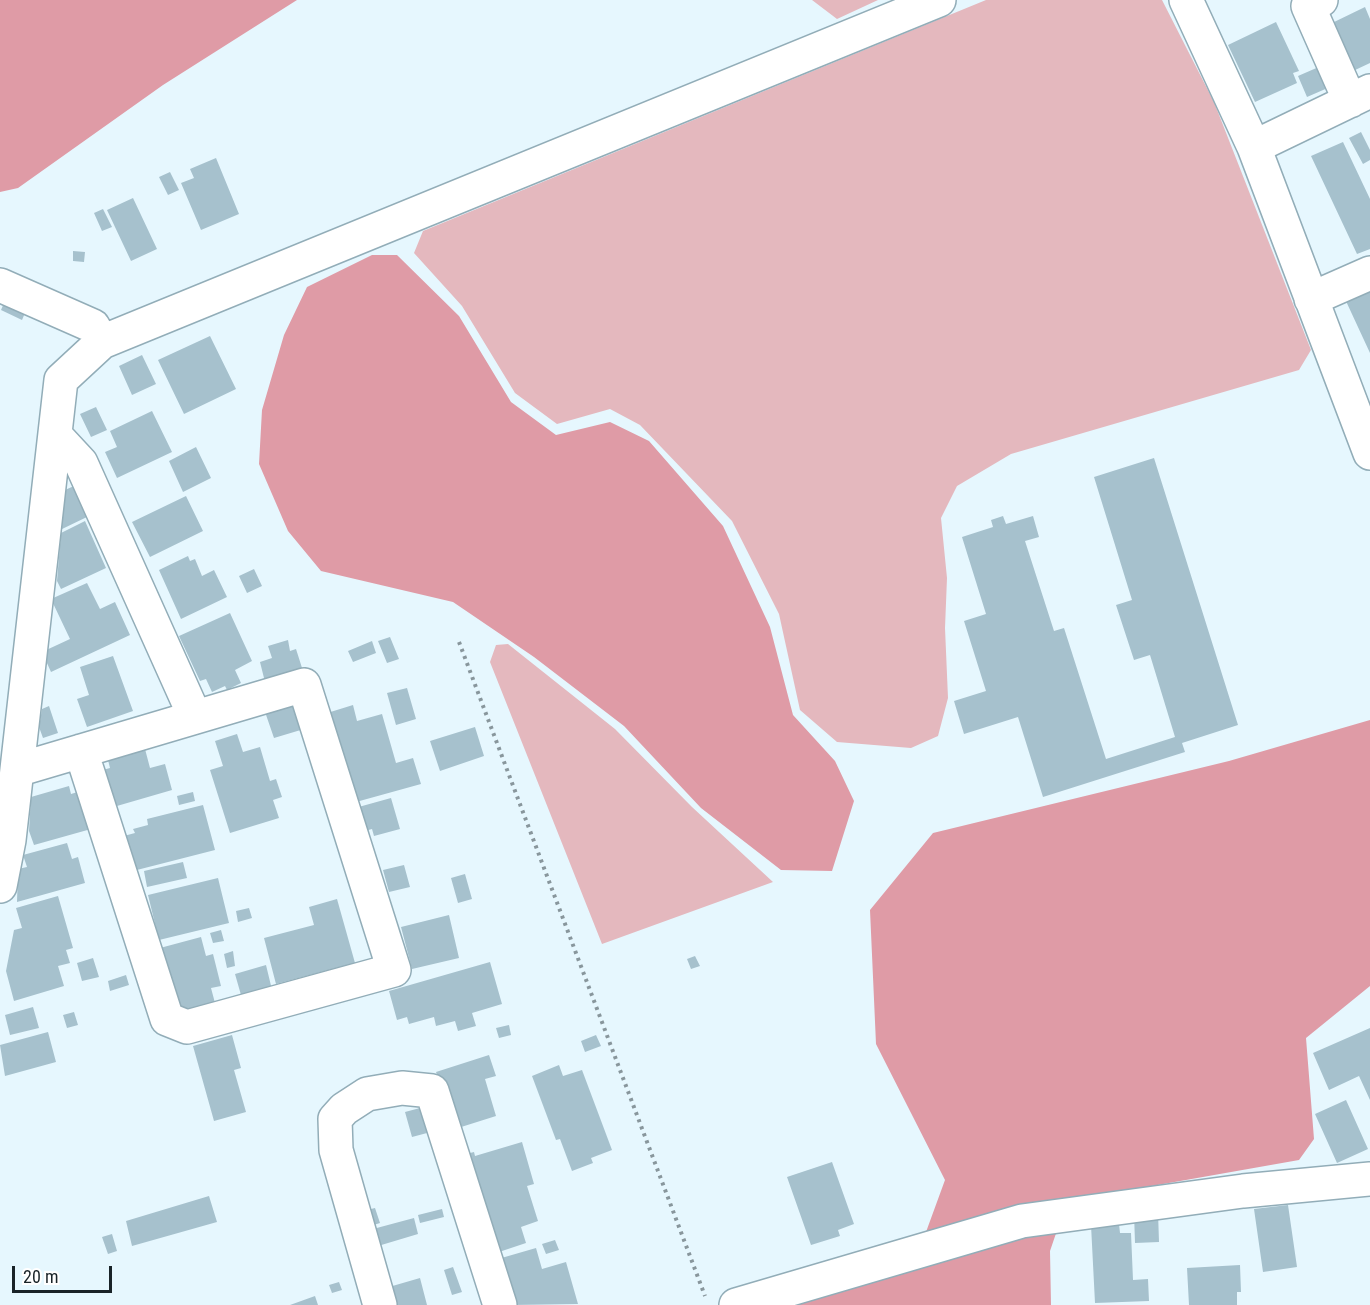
<!DOCTYPE html>
<html>
<head>
<meta charset="utf-8">
<style>
  body { margin:0 }
  #map { position:relative; width:1370px; height:1305px; overflow:hidden; background:#e6f7fe; font-family:"Roboto Condensed",sans-serif }
  canvas { display:block }
  .scale { position:absolute; left:12px; top:1266px; width:100px; height:27px; box-sizing:border-box; border:3px solid #192328; border-top:0; padding-left:8px; font-size:18px; line-height:21px; white-space:nowrap; color:#192328; -webkit-text-stroke:4px #fff; paint-order:stroke }
</style>
</head>
<body>
<div id="map">
<canvas width="1370" height="1305"></canvas>
<div class="scale">20 m</div>
</div>
<script>
const ctx = document.querySelector('canvas').getContext('2d');
ctx.lineJoin = 'round';
function paint(path, color) {
  ctx.fillStyle = color;
  ctx.fill(path, 'evenodd');
}
function shape(rows) {
  const path = new Path2D();
  for (const r of rows) {
    path.moveTo(r[0], r[1]);
    for (let i = 2; i < r.length; i += 2) path.lineTo(r[i], r[i + 1]);
  }
  return path;
}
function trace(path, color, width, dash) {
  ctx.strokeStyle = color;
  ctx.lineWidth = width;
  ctx.lineCap = dash ? 'butt' : 'round';
  ctx.setLineDash(dash || []);
  ctx.stroke(path);
}
const green = shape([
  [812,0,878,0,837,19],
  [986,0,1162,0,1214,102,1311,350,1299,370,1011,454,957,486,941,518,947,578,945,628,948,698,938,736,911,748,837,742,800,710,779,614,732,521,640,425,610,409,557,424,515,393,462,306,414,253,423,231],
  [508,644,615,729,692,807,773,882,602,944,490,662,496,645]
]);
const forest = shape([
  [0,0,297,0,163,85,18,188,0,192],
  [372,255,397,255,459,316,511,402,556,435,610,422,649,441,723,526,770,627,793,715,835,761,854,801,832,871,781,870,701,808,624,726,534,657,453,602,321,571,288,531,259,464,262,410,284,335,307,287],
  [1370,720,1370,986,1306,1038,1314,1139,1299,1160,1067,1201,1050,1251,1051,1305,797,1305,926,1232,945,1180,876,1044,870,910,933,833,1229,761]
]);
const building = shape([
  [1365,7,1370,19,1370,63,1353,71,1330,24],
  [1276,22,1299,71,1293,73,1297,83,1255,102,1228,45],
  [1321,66,1330,87,1307,97,1298,76],
  [1361,132,1370,150,1370,160,1363,164,1349,138],
  [1343,142,1370,199,1370,249,1357,254,1311,156],
  [216,158,239,214,201,230,181,183,194,178,190,169],
  [170,172,179,190,168,195,159,177],
  [133,198,157,249,131,261,107,210],
  [103,209,112,227,102,231,94,213],
  [73,251,85,252,84,262,73,261],
  [1370,287,1370,353,1345,299],
  [7,296,28,306,22,320,1,310],
  [210,336,236,389,184,414,158,360],
  [142,355,156,384,132,395,119,366],
  [96,407,107,430,91,437,80,414],
  [152,411,172,452,117,478,105,452,117,447,110,431],
  [196,447,211,478,183,492,169,461],
  [1154,458,1238,725,1182,743,1185,752,1043,797,1018,717,964,734,954,701,986,691,964,621,986,614,962,537,993,527,991,520,1003,516,1006,524,1033,516,1039,537,1025,541,1054,631,1064,628,1106,759,1175,737,1150,655,1134,660,1116,605,1132,600,1094,477],
  [74,486,89,516,60,530,65,490],
  [186,496,203,531,150,557,132,522],
  [85,521,106,568,61,589,57,581,61,533],
  [188,556,190,561,195,559,202,576,214,570,227,597,181,619,159,570],
  [254,569,262,586,247,593,239,576],
  [87,583,100,609,115,602,130,635,51,672,42,652,70,639,51,599],
  [230,613,252,661,235,670,241,683,227,690,225,686,212,692,206,679,200,681,179,636],
  [390,637,399,659,387,663,378,641],
  [288,640,290,651,296,649,303,671,265,682,260,662,272,658,268,646],
  [372,641,376,653,353,662,348,651],
  [113,656,133,711,87,727,77,699,89,695,80,667],
  [407,688,416,719,396,725,387,693],
  [294,700,304,729,274,738,264,709],
  [353,705,357,721,382,714,396,763,413,758,421,784,356,802,324,714],
  [49,706,58,733,43,738,39,727,42,709],
  [475,727,484,756,440,771,430,741],
  [237,734,243,752,260,747,270,781,276,779,282,797,273,800,279,818,230,833,210,770,223,766,215,741],
  [145,749,150,768,165,764,172,790,110,808,99,771,110,768,108,760],
  [69,786,71,794,81,791,91,829,34,845,29,831,31,797],
  [193,792,195,801,179,805,177,796],
  [391,798,400,829,374,836,372,829,361,832,355,808],
  [203,805,215,850,129,872,120,837,135,833,133,829,148,825,147,819],
  [67,843,72,859,78,857,85,883,17,902,18,869,27,867,23,855],
  [183,862,187,878,147,887,144,871],
  [404,865,410,887,389,892,383,870],
  [465,874,472,899,458,903,451,878],
  [218,878,229,923,159,940,148,895],
  [58,896,73,948,66,950,70,963,58,966,64,986,14,1001,6,971,14,930,22,928,16,908],
  [337,899,355,963,276,984,264,938,314,925,309,907],
  [249,908,252,918,238,922,236,911],
  [449,915,459,958,412,969,401,927],
  [221,930,224,941,213,943,210,933],
  [201,937,206,956,213,954,221,986,211,988,215,1003,177,1013,160,948],
  [233,951,235,966,227,968,224,954],
  [695,956,700,966,691,969,687,959],
  [93,958,99,977,82,981,77,963],
  [490,962,502,1004,472,1013,476,1026,458,1031,455,1021,436,1026,434,1017,409,1024,407,1017,397,1020,389,991],
  [266,965,273,994,243,1002,235,974],
  [126,975,129,985,110,991,108,981],
  [33,1007,39,1028,10,1035,5,1015],
  [74,1012,78,1025,67,1028,63,1015],
  [509,1025,511,1035,499,1038,496,1028],
  [1370,1028,1370,1100,1359,1076,1329,1090,1313,1053],
  [48,1032,56,1062,5,1076,0,1045],
  [232,1035,241,1068,234,1070,246,1112,214,1121,193,1046],
  [596,1035,601,1046,585,1052,581,1041],
  [489,1055,496,1076,485,1079,496,1116,458,1128,436,1072],
  [559,1065,563,1076,582,1070,612,1150,591,1158,593,1163,572,1171,560,1139,556,1140,532,1076],
  [1346,1100,1368,1149,1337,1163,1315,1114],
  [420,1108,427,1133,412,1137,405,1112],
  [522,1142,534,1184,527,1186,538,1221,521,1227,526,1243,499,1252,462,1155,474,1152,475,1156],
  [832,1162,854,1224,838,1230,840,1236,811,1245,787,1177],
  [209,1196,217,1222,132,1246,126,1221],
  [1288,1205,1297,1267,1263,1272,1254,1209],
  [375,1208,380,1223,367,1227,363,1211],
  [442,1209,444,1217,420,1223,418,1215],
  [1158,1212,1159,1242,1135,1243,1134,1213],
  [414,1218,418,1234,378,1246,373,1229],
  [1119,1224,1120,1233,1131,1233,1133,1280,1148,1279,1149,1301,1095,1303,1091,1225],
  [112,1234,117,1251,108,1254,102,1237],
  [555,1240,559,1250,546,1254,542,1244],
  [536,1248,542,1269,566,1262,578,1304,511,1305,498,1259],
  [1240,1265,1241,1292,1237,1292,1237,1305,1189,1305,1187,1268],
  [453,1267,462,1292,452,1295,444,1270],
  [420,1278,427,1305,394,1305,389,1287],
  [339,1282,342,1290,332,1293,329,1285],
  [315,1296,318,1305,290,1305]
]);
const path = shape([
  [459,642,705,1296]
]);
const minor = shape([
  [1186,0,1254,147,1370,453],
  [1321,0,1308,6,1350,101],
  [1254,147,1370,91],
  [0,285,93,326,102,342],
  [1311,299,1370,273],
  [55,435,81,463,195,717],
  [17,770,304,685,394,970,187,1027,167,1019,81,751],
  [0,886,9,840,61,380,102,342,939,0],
  [380,1305,336,1150,335,1119,344,1109,367,1094,402,1088,432,1091,500,1305],
  [736,1305,1022,1221,1243,1191,1370,1179]
]);
paint(green, '#e4b8be');
paint(forest, '#df9ba6');
paint(building, '#a6c1cd');
trace(minor, '#92adb8', 36);
trace(path, '#88969c', 4, [3, 4.5]);
trace(minor, '#fff', 33);
</script>
</body>
</html>
